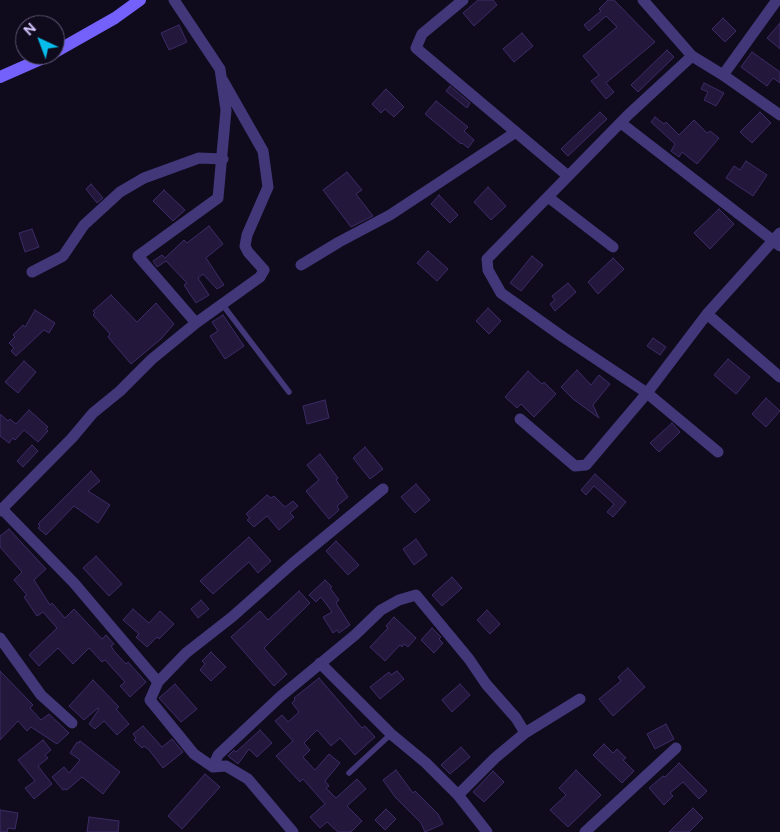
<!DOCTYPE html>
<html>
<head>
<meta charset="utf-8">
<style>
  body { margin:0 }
  #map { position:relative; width:780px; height:832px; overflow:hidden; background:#100b1c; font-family:Figtree,sans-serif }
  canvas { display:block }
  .north { position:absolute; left:15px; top:15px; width:50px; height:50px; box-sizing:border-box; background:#100b1c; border:1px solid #5e5676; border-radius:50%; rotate:317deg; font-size:14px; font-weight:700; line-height:20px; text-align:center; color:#d3c7fe }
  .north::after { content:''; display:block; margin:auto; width:18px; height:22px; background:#06bdeb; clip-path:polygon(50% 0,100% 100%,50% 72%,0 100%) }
</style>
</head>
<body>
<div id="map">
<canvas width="780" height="832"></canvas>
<div class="north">N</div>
</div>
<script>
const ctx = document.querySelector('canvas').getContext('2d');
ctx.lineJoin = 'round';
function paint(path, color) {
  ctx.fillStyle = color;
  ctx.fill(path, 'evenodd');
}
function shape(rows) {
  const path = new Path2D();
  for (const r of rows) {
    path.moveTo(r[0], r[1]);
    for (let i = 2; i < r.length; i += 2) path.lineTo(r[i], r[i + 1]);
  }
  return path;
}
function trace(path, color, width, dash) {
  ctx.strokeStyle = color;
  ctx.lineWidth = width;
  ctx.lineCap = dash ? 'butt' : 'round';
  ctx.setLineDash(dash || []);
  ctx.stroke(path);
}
const building = shape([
  [478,0,493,0,497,5,474,26,463,13,478,0],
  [608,0,614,0,655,42,606,83,614,92,606,99,591,81,599,75,583,56,617,27,606,16,589,31,584,25,601,11,599,9,608,0],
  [723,18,736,31,725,42,712,29,723,18],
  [780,23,780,49,767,38,780,23],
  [179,25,187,42,169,50,161,33,179,25],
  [522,33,533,46,514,62,503,49,522,33],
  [667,50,674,57,638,92,631,85,667,50],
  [752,52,780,72,780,83,773,78,767,86,741,67,752,52],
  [704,83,724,93,716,106,704,100,708,92,701,89,704,83],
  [450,86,470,103,467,108,446,91,450,86],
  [386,89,404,107,394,117,385,109,381,113,372,104,386,89],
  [436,101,468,127,464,131,474,140,468,148,462,143,461,144,425,114,436,101],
  [600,112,607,119,568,156,561,149,600,112],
  [760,112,771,123,752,143,740,132,760,112],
  [655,117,664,124,666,122,679,135,694,120,707,133,710,131,719,138,697,164,682,152,679,157,671,151,675,144,651,122,655,117],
  [746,161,767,175,753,196,726,178,734,166,740,170,746,161],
  [347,172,362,190,356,194,373,216,351,227,323,190,347,172],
  [91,184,103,198,97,203,86,189,91,184],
  [488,187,506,206,491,220,474,202,488,187],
  [164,190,185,210,173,221,153,201,164,190],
  [439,195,458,215,450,223,431,204,439,195],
  [719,209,734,224,710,249,694,233,719,209],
  [209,226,223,244,206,258,224,285,217,289,203,274,198,278,209,295,196,303,184,285,187,283,166,261,157,267,153,261,162,255,165,258,184,240,187,243,209,226],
  [32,229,39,247,25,252,19,233,32,229],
  [428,251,448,269,437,281,417,263,428,251],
  [532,256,543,265,521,291,510,283,532,256],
  [613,258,624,269,598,294,588,282,613,258],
  [568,283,576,292,555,311,550,304,555,300,552,296,568,283],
  [111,295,137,322,156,303,174,324,161,339,131,364,108,337,110,334,93,315,95,313,93,311,111,295],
  [488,308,501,321,489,334,476,321,488,308],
  [35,310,55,323,49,333,44,330,16,356,11,351,14,348,9,343,15,337,13,335,23,325,25,327,35,310],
  [223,315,244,346,225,359,210,336,218,331,212,322,223,315],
  [653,338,666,347,660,355,647,346,653,338],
  [728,359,750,377,736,394,714,375,728,359],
  [24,361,36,372,18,393,5,382,24,361],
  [577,370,591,385,599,375,610,384,593,405,599,418,573,399,561,387,577,370],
  [528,371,542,384,544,382,556,394,534,417,521,404,517,408,505,397,528,371],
  [766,398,780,411,766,427,752,414,766,398],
  [325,400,329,418,307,424,303,406,325,400],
  [29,410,48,427,46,429,48,431,38,442,24,430,15,440,13,438,9,443,0,436,0,414,8,421,10,419,16,424,29,410],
  [672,423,680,432,659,452,650,443,672,423],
  [32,445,38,451,23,467,17,461,32,445],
  [365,447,383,469,370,479,353,458,365,447],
  [320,454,338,478,336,480,348,497,337,506,339,510,329,519,306,491,319,480,307,465,320,454],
  [91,471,100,481,88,491,110,505,98,523,74,506,46,535,38,528,40,526,38,524,91,471],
  [595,474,626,502,613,517,607,512,614,504,594,486,586,495,581,490,595,474],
  [416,484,430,500,415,513,401,497,416,484],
  [267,495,271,498,274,496,285,507,293,501,298,506,290,513,294,517,279,530,267,516,254,527,247,520,250,518,246,514,267,495],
  [9,529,46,569,34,580,50,605,52,603,65,618,74,609,102,639,106,635,114,644,111,646,114,651,126,664,128,662,146,682,130,697,120,686,125,682,105,660,102,662,89,648,73,664,58,648,39,666,29,655,57,628,43,612,37,616,24,597,27,595,14,580,22,572,0,547,0,536,9,529],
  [249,537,271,561,258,573,249,562,213,594,200,581,249,537],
  [416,539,427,555,414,565,403,549,416,539],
  [336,541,359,565,348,575,326,551,336,541],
  [96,556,122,584,109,596,83,568,96,556],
  [452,577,462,588,442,606,432,595,452,577],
  [325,580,332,587,330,588,339,600,336,603,350,625,339,633,337,630,333,633,323,617,332,612,321,597,316,602,309,595,325,580],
  [299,591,310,603,264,648,287,674,274,686,231,637,260,611,268,620,299,591],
  [201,600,209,609,198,618,191,609,201,600],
  [133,609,149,623,160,611,174,624,159,639,157,637,147,647,136,637,139,634,123,620,133,609],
  [487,610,500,624,490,634,477,620,487,610],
  [394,617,416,638,408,647,404,644,402,647,400,645,385,661,370,647,388,628,386,626,394,617],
  [432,628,441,637,439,639,443,643,434,653,421,640,432,628],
  [211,652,226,667,211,681,200,670,205,664,202,661,211,652],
  [628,668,645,687,613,716,599,699,621,681,618,677,628,668],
  [0,671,33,705,30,708,41,720,49,714,69,733,57,744,31,727,27,731,18,721,0,740,0,671],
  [397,671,404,679,380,699,370,687,389,672,391,675,397,671],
  [319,678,362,728,365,726,375,737,355,755,340,738,331,746,317,730,304,743,310,750,303,757,315,770,329,754,340,763,325,781,329,786,326,788,336,798,357,779,366,789,347,806,362,821,351,832,338,832,327,822,320,828,310,817,325,804,303,779,300,782,276,756,293,741,275,721,282,715,288,722,299,712,292,703,295,700,294,698,319,678],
  [93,680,119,707,116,709,129,724,117,735,104,721,95,729,89,724,99,709,98,708,84,720,69,706,93,680],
  [175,684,197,709,181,722,159,698,175,684],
  [460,684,470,695,452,712,442,700,460,684],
  [666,724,674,739,655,749,647,734,666,724],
  [143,726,162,747,172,739,183,752,163,768,149,750,144,746,142,748,134,740,136,738,133,734,143,726],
  [260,730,272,743,257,757,249,749,238,764,228,756,234,750,236,752,260,730],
  [43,740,51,750,45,755,48,758,38,766,52,784,34,799,25,788,35,781,18,760,43,740],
  [80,741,120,772,103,794,82,777,67,790,65,789,63,790,52,777,64,767,69,773,80,760,70,753,77,742,79,743,80,741],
  [604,744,613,753,617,749,626,758,623,760,634,771,622,783,593,755,604,744],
  [461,747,470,757,450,774,441,765,461,747],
  [679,763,707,791,699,799,683,782,670,793,673,796,664,805,649,788,663,776,665,777,679,763],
  [396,770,413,793,415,791,438,814,443,824,425,832,421,823,395,797,383,780,396,770],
  [576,770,601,795,568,827,550,810,566,795,559,788,576,770],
  [493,771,504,782,484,802,473,792,493,771],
  [205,774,220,787,182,829,168,816,205,774],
  [693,808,703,818,689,832,669,832,693,808],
  [386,809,396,819,385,830,375,820,386,809],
  [0,810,18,813,15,829,8,828,7,832,0,832,0,810],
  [89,817,119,821,118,832,87,832,89,817]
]);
const service = shape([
  [222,304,289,392],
  [349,773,391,734]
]);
const minor = shape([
  [174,0,220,69,226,110,218,198,138,256,196,323],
  [463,0,422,34,416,48,568,176],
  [692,56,723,75,780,115],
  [723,75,777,0],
  [621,123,780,246],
  [548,197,613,247],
  [301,265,339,242,390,215,516,132],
  [32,272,63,256,84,225,120,192,144,178,199,158,223,159],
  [707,314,780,377],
  [520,419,575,466,586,465,647,393,563,337,501,293,488,270,487,259,628,115,692,56,643,0],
  [718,452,647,393,707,314,780,233],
  [2,509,74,583,158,682,186,653,232,617,293,563,383,489],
  [0,511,72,438,93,413,120,391,152,359,196,323,260,277,264,270,248,252,245,246,247,235,268,187,263,151,222,79],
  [0,638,41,695,72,723],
  [320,663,391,734,426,763,458,795,487,832],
  [158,682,150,700,194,754,213,767,218,755,281,696,355,635,381,610,399,600,416,595,469,659,486,684,516,718,525,733],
  [213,767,226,766,248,779,293,832],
  [458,795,495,758,525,733,580,699],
  [585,832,676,748]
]);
const secondary = shape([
  [55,52,115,18,140,0],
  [0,77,50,55]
]);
paint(building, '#23183c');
trace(building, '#3d2b67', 1);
trace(service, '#413779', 5.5);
trace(minor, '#413779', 11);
trace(secondary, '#7461fb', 12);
</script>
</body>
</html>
